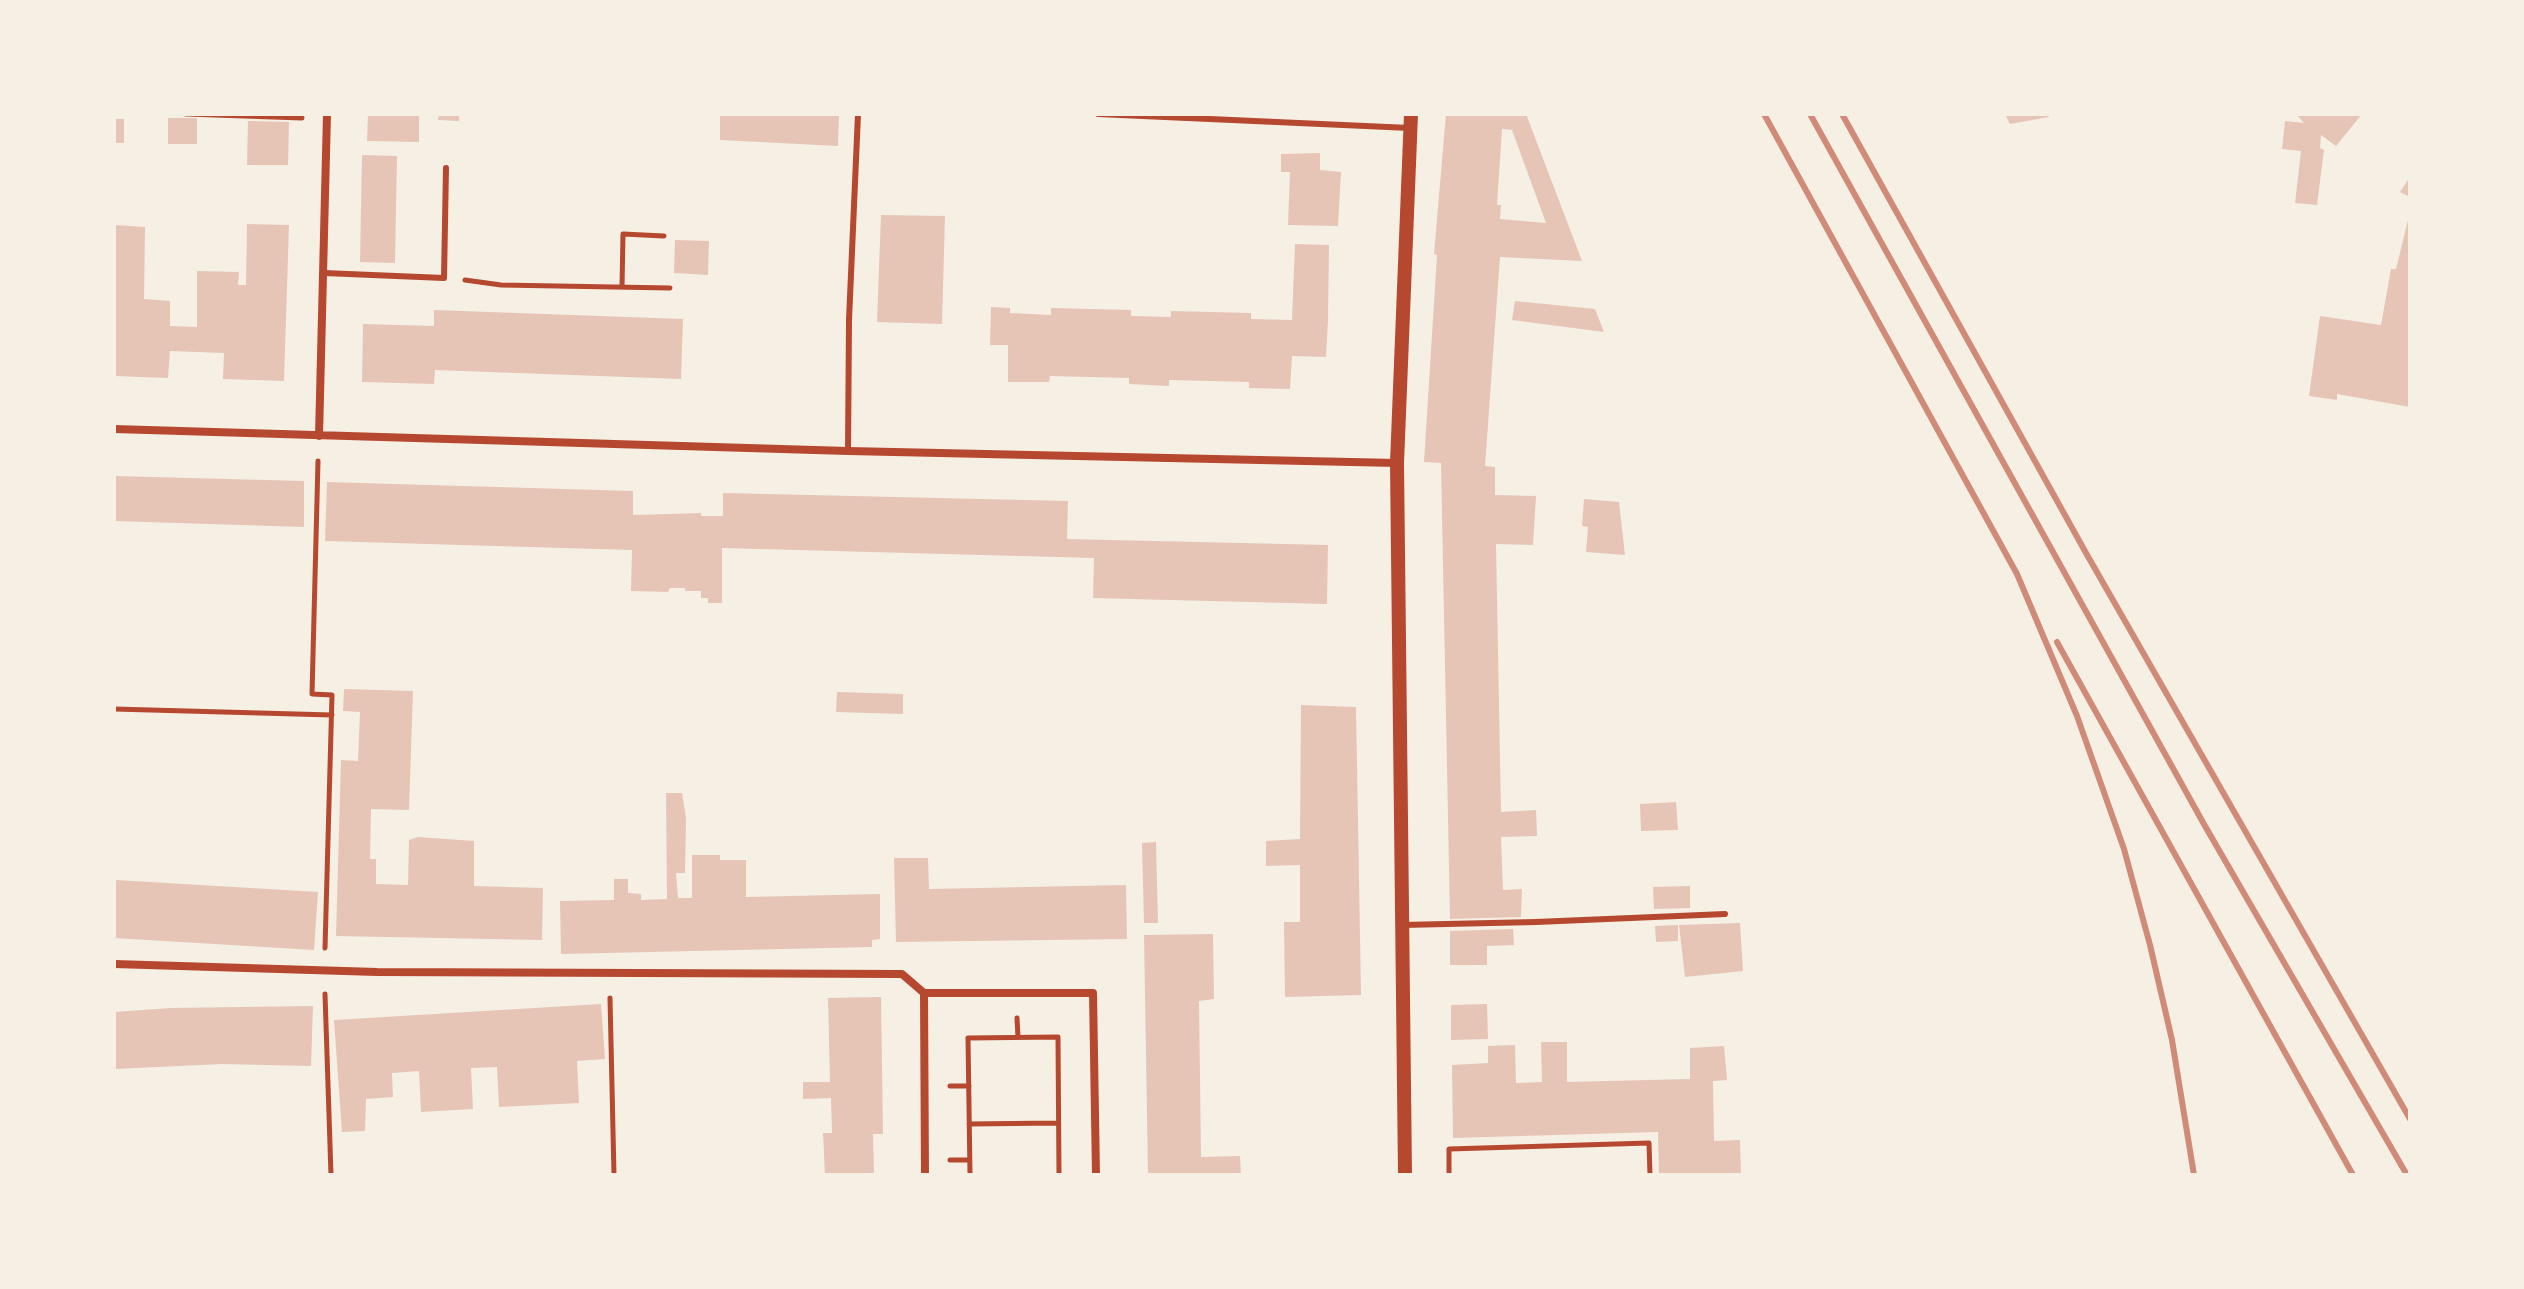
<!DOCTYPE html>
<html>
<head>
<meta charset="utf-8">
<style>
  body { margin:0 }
  #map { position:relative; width:2524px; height:1289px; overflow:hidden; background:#f6efe4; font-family:"Archivo Narrow",sans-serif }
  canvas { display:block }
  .frame { position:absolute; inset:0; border:116px solid #f6efe4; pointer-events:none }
</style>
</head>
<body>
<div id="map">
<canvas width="2524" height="1289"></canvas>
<div class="frame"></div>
</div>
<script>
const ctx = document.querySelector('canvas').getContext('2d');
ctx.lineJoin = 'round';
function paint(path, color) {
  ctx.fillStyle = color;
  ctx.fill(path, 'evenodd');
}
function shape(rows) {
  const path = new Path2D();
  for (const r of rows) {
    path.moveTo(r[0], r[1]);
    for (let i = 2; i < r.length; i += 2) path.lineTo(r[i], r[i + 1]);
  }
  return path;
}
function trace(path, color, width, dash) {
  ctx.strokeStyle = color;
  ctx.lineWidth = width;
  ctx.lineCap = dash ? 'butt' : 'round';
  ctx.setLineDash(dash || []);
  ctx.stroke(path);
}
const building = shape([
  [368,114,419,114,419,142,367,141],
  [439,114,459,114,459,121,438,120],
  [720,114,839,114,838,146,720,140],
  [1446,114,1526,114,1582,261,1500,257,1485,466,1495,467,1495,495,1536,496,1533,545,1496,544,1501,812,1536,810,1537,836,1501,837,1503,890,1522,889,1521,917,1450,919,1441,463,1424,462,1437,255,1434,254],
  [1502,129,1512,130,1546,223,1500,219,1501,205,1497,205],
  [2005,114,2048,114,2049,117,2010,124],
  [2296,114,2362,114,2336,146,2321,135,2320,148,2324,150,2317,205,2295,203,2301,151,2282,149,2285,121,2304,123],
  [168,118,197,118,197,144,168,144],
  [114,119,124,119,124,143,114,143],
  [248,121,289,122,288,165,247,165],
  [1320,153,1320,170,1341,172,1338,226,1288,225,1290,172,1281,172,1281,154],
  [362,155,397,156,395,263,360,262],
  [2410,177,2410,197,2400,192],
  [881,215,945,216,942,324,877,322],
  [2409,216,2410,407,2337,394,2337,400,2309,396,2320,316,2381,325,2391,269,2396,269],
  [247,224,289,225,284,381,223,379,224,353,170,351,168,378,114,376,114,225,145,227,144,299,170,301,170,326,197,327,197,271,239,272,238,285,246,285],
  [675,240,709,241,708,275,674,273],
  [1295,244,1329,245,1328,320,1326,357,1292,356,1290,389,1249,388,1249,382,1169,380,1169,386,1129,384,1129,378,1050,376,1049,382,1008,382,1008,345,990,345,991,307,1010,308,1010,313,1051,315,1051,308,1131,310,1131,316,1171,317,1171,311,1251,313,1251,319,1292,320],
  [1515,301,1595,309,1604,332,1512,320],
  [434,310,683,319,681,379,435,370,434,384,362,382,363,324,434,326],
  [114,476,304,481,304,527,114,521],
  [327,482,633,491,633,515,701,513,701,516,723,516,723,493,1068,501,1067,539,1328,545,1327,604,1093,598,1094,558,722,548,722,603,708,603,708,598,701,598,701,591,685,591,685,588,670,588,668,592,631,591,632,550,325,541],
  [1584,499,1619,502,1625,555,1586,552,1588,527,1582,526],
  [344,689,413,691,409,810,371,809,370,859,376,859,376,884,408,885,409,840,418,837,474,841,474,886,543,888,542,940,336,936,341,760,358,761,360,712,343,711],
  [837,692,903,694,903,714,836,712],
  [1301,705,1356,707,1361,995,1285,997,1284,922,1300,922,1300,865,1266,866,1266,841,1300,839],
  [666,793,682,793,686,818,685,873,676,873,678,898,692,898,692,855,720,855,720,860,746,860,746,897,880,894,880,939,872,940,872,947,561,954,560,901,614,900,614,879,628,879,628,893,641,894,641,900,667,899],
  [1676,802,1678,830,1641,831,1640,804],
  [1156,842,1158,923,1144,923,1142,843],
  [894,858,928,858,929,889,1126,885,1127,939,896,942],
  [116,880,318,892,314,950,114,938],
  [1690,886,1690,908,1654,909,1653,887],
  [1740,923,1743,971,1685,977,1679,925],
  [1678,925,1678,941,1656,942,1655,926],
  [1513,929,1514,945,1487,946,1487,965,1450,965,1450,931],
  [1213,934,1214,999,1199,1001,1201,1157,1240,1156,1241,1175,1148,1175,1144,935],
  [881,997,883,1134,873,1134,874,1175,825,1175,823,1133,832,1133,831,1098,803,1099,803,1082,830,1082,828,998],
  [601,1004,605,1059,577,1061,579,1103,499,1107,497,1067,471,1068,473,1109,421,1112,419,1071,392,1073,393,1097,366,1099,365,1131,342,1132,334,1020],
  [1487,1004,1488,1039,1451,1040,1451,1005],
  [313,1006,311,1066,222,1064,114,1069,114,1012,171,1008],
  [1541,1042,1567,1042,1567,1082,1690,1079,1690,1048,1724,1046,1727,1080,1713,1081,1714,1141,1740,1140,1741,1175,1659,1175,1658,1132,1453,1138,1452,1065,1488,1063,1488,1046,1515,1045,1516,1083,1542,1082]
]);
const path = shape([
  [186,114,302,118],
  [465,280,501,285,670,288],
  [622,287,623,234,664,236],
  [318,461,312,694,332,695,325,948],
  [114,709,332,715],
  [325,994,331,1175],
  [610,998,614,1175],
  [1017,1018,1018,1037],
  [950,1086,969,1086],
  [969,1124,1057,1123],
  [950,1160,969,1160],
  [970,1175,968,1038,1058,1037,1059,1175],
  [1449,1175,1449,1149,1649,1143,1650,1175]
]);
const service = shape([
  [1098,114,1410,128],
  [324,273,444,278,446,168],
  [848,451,849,320,858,114],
  [1402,925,1536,922,1725,914]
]);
const minor = shape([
  [114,429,848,451,1397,463],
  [319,436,327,114],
  [114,964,377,972,902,974,924,993],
  [924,993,1093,993,1096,1175],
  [924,993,925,1175]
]);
const tertiary = shape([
  [1405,1175,1397,463,1411,114]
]);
const rail = shape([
  [1764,114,2017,574,2077,716,2124,849,2150,945,2172,1040,2194,1175],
  [1810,114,2205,826,2407,1175],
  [1842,114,2086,553,2410,1119],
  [2057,642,2353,1175]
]);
paint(building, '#e6c5b7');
trace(path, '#b5482f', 5);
trace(service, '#b5482f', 6);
trace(minor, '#b5482f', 8);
trace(tertiary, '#b5482f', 14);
trace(rail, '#cf8b77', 6);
</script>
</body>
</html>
